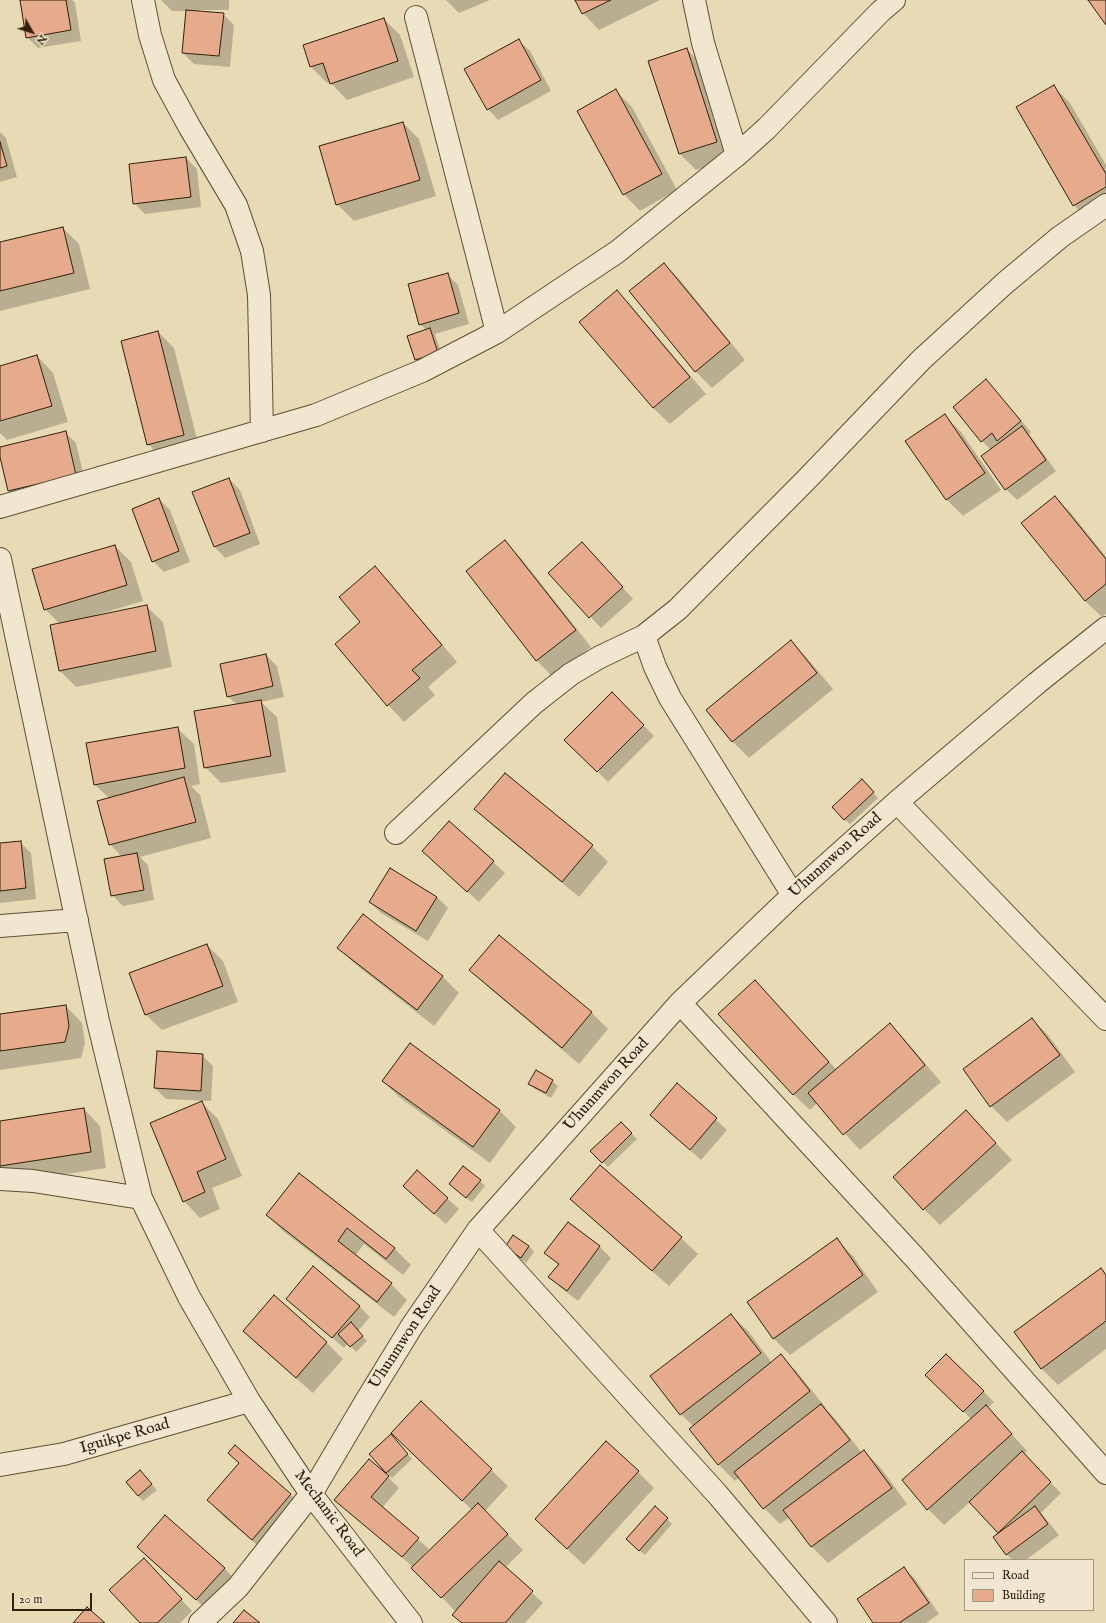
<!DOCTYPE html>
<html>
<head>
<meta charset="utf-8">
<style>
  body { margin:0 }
  #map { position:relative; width:1106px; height:1623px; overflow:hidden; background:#e9dab6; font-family:"IM FELL English",serif }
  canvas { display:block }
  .legend { position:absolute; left:964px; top:1559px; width:130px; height:52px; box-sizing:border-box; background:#f1e7d0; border:1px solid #a49780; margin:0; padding:5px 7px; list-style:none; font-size:12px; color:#302008 }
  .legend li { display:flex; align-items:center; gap:8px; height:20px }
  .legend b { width:20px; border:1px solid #a49780 }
  .north { position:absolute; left:12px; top:12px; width:40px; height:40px; -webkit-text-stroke:3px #f1e7d0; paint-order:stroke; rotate:129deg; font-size:11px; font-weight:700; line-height:16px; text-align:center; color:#302008 }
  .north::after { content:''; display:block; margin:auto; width:14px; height:18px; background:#302008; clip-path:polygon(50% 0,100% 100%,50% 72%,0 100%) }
  .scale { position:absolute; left:12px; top:1593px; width:80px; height:18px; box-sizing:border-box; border:2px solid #302008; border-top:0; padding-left:5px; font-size:12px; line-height:14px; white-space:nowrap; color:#302008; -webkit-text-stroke:3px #f1e7d0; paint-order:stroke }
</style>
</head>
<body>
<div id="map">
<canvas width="1106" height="1623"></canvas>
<ul class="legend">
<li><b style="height:5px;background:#f1e7d0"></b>Road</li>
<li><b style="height:11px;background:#e6ab8d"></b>Building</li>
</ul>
<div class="north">N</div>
<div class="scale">20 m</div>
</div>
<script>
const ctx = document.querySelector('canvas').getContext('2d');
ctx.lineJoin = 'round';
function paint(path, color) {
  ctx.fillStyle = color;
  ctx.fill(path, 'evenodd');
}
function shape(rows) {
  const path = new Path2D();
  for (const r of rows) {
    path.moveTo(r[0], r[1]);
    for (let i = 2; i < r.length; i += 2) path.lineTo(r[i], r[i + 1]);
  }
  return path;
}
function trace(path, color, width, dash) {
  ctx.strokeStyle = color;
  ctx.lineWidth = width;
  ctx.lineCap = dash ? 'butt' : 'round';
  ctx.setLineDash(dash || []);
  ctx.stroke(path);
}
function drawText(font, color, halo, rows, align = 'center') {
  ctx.font = font + ' "IM FELL English",serif';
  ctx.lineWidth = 3;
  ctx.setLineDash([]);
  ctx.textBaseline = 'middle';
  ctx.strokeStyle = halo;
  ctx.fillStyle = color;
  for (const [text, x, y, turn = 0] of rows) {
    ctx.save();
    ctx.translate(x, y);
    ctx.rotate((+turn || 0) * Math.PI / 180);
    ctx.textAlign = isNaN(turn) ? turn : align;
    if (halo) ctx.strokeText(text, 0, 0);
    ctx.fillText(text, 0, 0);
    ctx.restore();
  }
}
const shadow = shape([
  [21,0,72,0,75,3,81,41,38,48,27,37],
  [161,0,229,0,229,10,198,10,198,12,223,14,234,25,230,67,194,64,183,53,187,11,172,11],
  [446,0,490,0,459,13],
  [576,0,660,0,599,30,583,13],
  [384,19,400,35,414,77,347,100,330,82,327,83,311,67,304,45],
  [519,41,530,51,551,91,498,120,488,109],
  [687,49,703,66,733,158,696,170,680,154],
  [1054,87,1070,103,1106,165,1106,212,1090,222,1074,205],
  [616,91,632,107,677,190,640,211,624,194],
  [403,123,419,139,436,196,354,221,337,204],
  [0,132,6,138,17,177,0,182],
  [186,158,197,169,201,207,145,214,134,203],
  [63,228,79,244,90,289,0,311,0,243],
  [664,264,680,280,745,360,712,388,695,371],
  [447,274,458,285,469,324,435,334,443,358,421,365,416,360,408,337,427,331,420,324],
  [617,291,633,308,706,394,670,424,653,408],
  [158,332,174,348,200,451,164,460,148,444],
  [37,356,53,373,68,422,7,440,0,433,0,367],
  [986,380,1031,432,1029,434,1056,471,1017,500,1006,489,982,456,991,450,982,441],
  [945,416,961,432,1001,490,963,516,947,500,907,441],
  [65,432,76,443,86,486,20,501,9,490,0,448],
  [229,479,240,490,260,544,225,558,215,547],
  [1055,497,1071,513,1106,557,1106,614,1102,617,1085,601,1023,523],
  [159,499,170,510,190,562,164,572,153,561],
  [505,542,521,558,591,647,553,677,537,661,467,571],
  [582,543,633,599,601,628,550,573],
  [115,546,131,562,143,601,96,615,96,617,146,606,163,622,172,667,76,687,60,671,60,624,45,609],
  [375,568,391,584,457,662,428,687,435,695,404,722,388,705,336,644,361,622],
  [791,642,807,658,833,689,749,758,733,742,707,710],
  [266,655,277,666,284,697,261,702,277,717,286,772,221,783,205,767,237,705,228,696],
  [612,694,654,736,608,782,566,740],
  [177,728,194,744,200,784,191,786,200,795,211,838,140,857,148,865,154,900,123,906,112,895,122,857,110,844,109,798,94,784],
  [867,786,878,798,850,824,844,819],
  [476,809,592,846,608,862,579,897,492,825],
  [449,822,505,873,479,902,434,862],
  [20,842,31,853,36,899,0,903,0,844],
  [391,869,437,897,448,908,428,941,381,913,370,902],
  [363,916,443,977,459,993,434,1026,355,964,338,948],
  [499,936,592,1013,608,1029,579,1064,487,986,471,970],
  [207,945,223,961,238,1002,162,1030,145,1014],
  [771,998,837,1070,890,1024,906,1041,941,1082,860,1150,817,1103,810,1110,793,1094],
  [66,1006,82,1023,85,1043,81,1058,0,1070,0,1015],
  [1032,1019,1048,1035,1075,1072,1007,1122,991,1106],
  [158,1052,202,1055,213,1066,211,1101,166,1099,155,1088],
  [383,1081,499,1110,516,1127,490,1163,399,1097],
  [552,1081,558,1086,551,1098,535,1089,529,1084],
  [677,1084,727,1130,701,1160,651,1115],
  [202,1103,218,1119,242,1176,212,1188,220,1209,200,1218,184,1201],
  [84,1109,100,1126,106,1168,2,1184,0,1182,0,1122],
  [966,1111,1012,1160,940,1225,924,1209],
  [621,1123,637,1139,608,1167,592,1151],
  [600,1167,681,1238,698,1254,669,1286,588,1215,572,1199],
  [417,1172,459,1209,446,1224,415,1197],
  [299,1174,394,1248,411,1265,403,1275,364,1244,355,1256,391,1284,407,1300,394,1317,283,1231,267,1215],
  [480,1181,485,1186,472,1202,455,1189],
  [568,1223,600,1247,611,1258,578,1301,561,1288,550,1277,559,1265,546,1253],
  [837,1240,853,1256,878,1292,790,1355,773,1338],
  [529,1246,534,1252,526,1263,511,1252],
  [1100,1269,1106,1274,1106,1349,1058,1385,1042,1369,1015,1333],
  [274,1296,327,1343,343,1359,313,1393,260,1347,244,1331],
  [287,1299,359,1306,370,1317,358,1331,367,1341,356,1352,348,1343,344,1348],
  [731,1315,748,1331,772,1363,781,1356,797,1372,826,1408,825,1408,837,1421,862,1453,864,1451,880,1467,907,1504,828,1563,812,1547,790,1517,780,1524,764,1508,740,1477,735,1481,719,1465,690,1429,693,1426,681,1414],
  [946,1355,994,1402,988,1408,1027,1451,1023,1455,1061,1493,1041,1513,1059,1535,1026,1560,1013,1560,1007,1555,994,1538,1000,1533,970,1502,944,1525,928,1509,971,1419,927,1375],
  [421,1403,508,1486,485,1511,523,1550,505,1568,543,1603,525,1623,462,1623,456,1612,413,1567,336,1500,388,1477,399,1488,382,1508,429,1549,424,1555,425,1556,472,1510,408,1449],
  [396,1441,412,1459,392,1478,386,1472],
  [235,1447,291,1495,307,1511,269,1555,224,1517,208,1500,240,1464,229,1453],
  [140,1471,157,1490,143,1501,138,1496],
  [638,1472,654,1488,584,1565,552,1535],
  [667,1519,672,1524,645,1555,632,1544],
  [138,1547,224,1568,240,1584,213,1615,154,1563],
  [904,1568,915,1579,939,1614,926,1623,875,1623],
  [154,1570,192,1611,180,1623,142,1623]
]);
const building = shape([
  [20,0,66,0,71,30,26,38,20,0],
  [575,0,611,0,582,14,575,0],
  [1088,0,1106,0,1106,25,1088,0],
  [186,10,224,13,219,56,182,53,186,10],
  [384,18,398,61,330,84,323,63,310,67,303,45,384,18],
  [519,39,541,80,487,110,464,69,519,39],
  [687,48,717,142,679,154,648,61,687,48],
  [1054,85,1106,174,1106,187,1073,206,1016,107,1054,85],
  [616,89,662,174,623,195,577,111,616,89],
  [403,122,420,180,336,205,319,146,403,122],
  [0,142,7,166,0,168,0,142],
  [186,157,191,197,133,204,129,164,186,157],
  [63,227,74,273,0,291,0,242,63,227],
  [664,263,730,343,695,372,629,291,664,263],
  [448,273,459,313,419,325,408,284,448,273],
  [617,290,690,377,653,408,579,322,617,290],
  [430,328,438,353,415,360,407,336,430,328],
  [158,331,184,435,147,445,121,341,158,331],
  [37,355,52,406,0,421,0,366,37,355],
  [986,379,1021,421,997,441,992,433,981,442,953,407,986,379],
  [945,414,985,473,946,500,905,441,945,414],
  [1022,426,1046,460,1005,490,981,456,1022,426],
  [66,431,76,475,8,491,0,457,0,447,66,431],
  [229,478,250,533,214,547,192,492,229,478],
  [1055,496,1106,559,1106,584,1085,601,1021,523,1055,496],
  [159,498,179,551,152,562,132,509,159,498],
  [505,540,576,630,536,661,466,571,505,540],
  [582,542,623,587,589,618,548,573,582,542],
  [115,545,127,585,44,610,32,569,115,545],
  [375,566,442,645,412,670,420,678,387,706,335,644,360,622,339,597,375,566],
  [147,605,156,651,59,671,50,625,147,605],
  [791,640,817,673,732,742,706,710,791,640],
  [266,654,273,686,227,697,220,664,266,654],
  [612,692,644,725,597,772,564,740,612,692],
  [261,700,271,756,204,768,194,711,261,700],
  [178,727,185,768,94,785,86,743,178,727],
  [505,773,593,845,562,882,474,809,505,773],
  [184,777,196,822,109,845,97,801,184,777],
  [862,779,874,792,844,820,832,807,862,779],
  [449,821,494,861,467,892,422,851,449,821],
  [21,841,26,888,0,891,0,843,21,841],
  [137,853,144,890,111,896,104,859,137,853],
  [390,868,437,897,416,931,369,902,390,868],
  [363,914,443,976,417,1010,337,948,363,914],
  [499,935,592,1012,562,1048,469,970,499,935],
  [207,944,223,986,145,1015,129,973,207,944],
  [755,980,829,1062,793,1095,718,1014,755,980],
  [66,1005,69,1026,65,1042,0,1051,0,1014,66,1005],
  [1032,1018,1060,1055,990,1107,963,1069,1032,1018],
  [890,1023,925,1065,843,1135,808,1093,890,1023],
  [410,1043,500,1110,473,1147,382,1081,410,1043],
  [157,1051,203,1054,201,1091,154,1088,157,1051],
  [536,1070,553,1080,546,1093,528,1084,536,1070],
  [677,1083,717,1118,690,1150,650,1115,677,1083],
  [202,1101,226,1159,197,1172,205,1192,183,1202,150,1123,202,1101],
  [84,1108,91,1152,0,1166,0,1121,84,1108],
  [966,1110,996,1143,923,1210,893,1177,966,1110],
  [621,1122,632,1133,602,1163,590,1151,621,1122],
  [600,1165,682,1237,652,1271,570,1199,600,1165],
  [463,1166,481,1180,466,1198,449,1184,463,1166],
  [417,1170,448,1198,434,1214,403,1186,417,1170],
  [299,1173,395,1248,386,1259,347,1228,338,1241,392,1283,377,1302,266,1215,299,1173],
  [568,1222,600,1246,567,1291,548,1277,559,1264,544,1253,568,1222],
  [513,1235,529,1246,521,1258,505,1247,513,1235],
  [837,1238,863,1275,773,1339,747,1302,837,1238],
  [313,1266,360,1306,332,1338,286,1299,313,1266],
  [1101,1268,1106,1275,1106,1321,1041,1369,1014,1332,1101,1268],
  [274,1295,327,1342,296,1378,243,1331,274,1295],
  [731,1314,761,1353,680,1415,650,1376,731,1314],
  [351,1322,363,1336,350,1347,338,1334,351,1322],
  [781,1354,810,1391,718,1465,689,1429,781,1354],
  [946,1354,984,1391,963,1412,925,1375,946,1354],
  [421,1401,492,1469,462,1501,391,1433,421,1401],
  [821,1404,850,1440,763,1509,734,1472,821,1404],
  [986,1405,1012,1434,927,1510,902,1480,986,1405],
  [391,1434,408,1454,386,1473,369,1454,391,1434],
  [606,1441,639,1471,567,1549,535,1519,606,1441],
  [235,1445,291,1494,252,1540,207,1500,239,1463,228,1453,235,1445],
  [864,1450,892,1488,811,1547,783,1510,864,1450],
  [1022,1451,1051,1482,998,1533,969,1502,1022,1451],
  [369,1459,389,1476,371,1497,419,1538,402,1557,334,1500,369,1459],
  [140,1470,152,1484,138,1496,126,1482,140,1470],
  [478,1503,508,1534,441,1598,411,1568,478,1503],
  [655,1506,668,1518,639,1551,626,1539,655,1506],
  [1035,1506,1048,1524,1006,1555,993,1537,1035,1506],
  [165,1515,225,1568,196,1600,137,1547,165,1515],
  [144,1558,182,1599,157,1623,140,1623,109,1590,144,1558],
  [499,1561,533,1591,505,1623,462,1623,452,1615,499,1561],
  [904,1567,929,1603,899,1623,873,1623,857,1599,904,1567],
  [87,1607,105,1623,73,1623,87,1607],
  [244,1610,260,1623,233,1623,244,1610]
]);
const minor = shape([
  [143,0,150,35,164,80,189,126,236,205,252,251,259,295,262,431],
  [694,0,703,43,737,155],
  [416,17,497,332],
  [0,507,316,415,422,371,497,332,617,252,737,155,767,128,880,12,894,0],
  [0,559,98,1021,141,1198,189,1297,249,1401,311,1494,411,1623],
  [897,802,1106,1019],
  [396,833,534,703,571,674,600,657,644,636],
  [793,895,670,698,655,667,644,636,678,609,807,479,921,360,1005,283,1060,237,1106,205],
  [0,926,77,920],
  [680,1003,915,1258,1106,1473],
  [0,1179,33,1181,141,1198],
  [478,1230,718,1495,826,1623],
  [0,1465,64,1454,249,1401],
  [200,1623,238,1587,311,1494,366,1401,412,1326,478,1230,680,1003,793,895,897,802,1037,683,1106,628]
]);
const streetNames = [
  ["Uhunmwon Road",836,856,-42],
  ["Uhunmwon Road",607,1085,-48],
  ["Uhunmwon Road",406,1338,-57],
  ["Iguikpe Road",125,1437,-16],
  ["Mechanic Road",328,1514,53]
];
paint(shadow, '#0003');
paint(building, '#e6ab8d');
trace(building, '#302008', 1);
trace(minor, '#5e4e34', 24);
trace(minor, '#f1e7d0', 22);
drawText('16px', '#302008', '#f1e7d0', streetNames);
</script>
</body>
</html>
